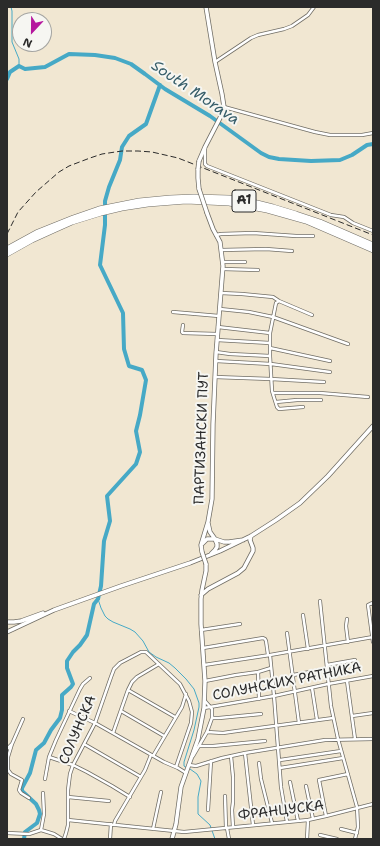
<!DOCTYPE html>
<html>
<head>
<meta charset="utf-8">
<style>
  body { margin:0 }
  #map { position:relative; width:380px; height:846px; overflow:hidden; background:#f1e7d2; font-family:"Shantell Sans",sans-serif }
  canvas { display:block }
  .frame { position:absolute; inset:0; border:8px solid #2b2b2b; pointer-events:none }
  .north { position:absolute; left:12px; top:12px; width:40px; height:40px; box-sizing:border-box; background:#f6f6f2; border:1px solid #a5a5a2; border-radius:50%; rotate:202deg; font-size:11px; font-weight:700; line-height:16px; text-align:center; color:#2b2b2b }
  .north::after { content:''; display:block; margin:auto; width:14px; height:18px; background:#b5179e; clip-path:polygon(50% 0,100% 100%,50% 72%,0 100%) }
</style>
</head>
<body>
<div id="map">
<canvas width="380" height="846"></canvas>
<div class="frame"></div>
<div class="north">N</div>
</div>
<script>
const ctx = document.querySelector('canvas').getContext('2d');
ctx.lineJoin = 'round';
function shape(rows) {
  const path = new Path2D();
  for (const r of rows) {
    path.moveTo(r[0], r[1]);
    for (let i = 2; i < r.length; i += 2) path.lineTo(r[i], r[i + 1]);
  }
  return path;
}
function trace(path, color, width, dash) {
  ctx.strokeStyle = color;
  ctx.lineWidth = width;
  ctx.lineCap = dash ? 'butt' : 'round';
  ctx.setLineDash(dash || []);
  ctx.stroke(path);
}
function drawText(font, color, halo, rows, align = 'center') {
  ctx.font = font + ' "Shantell Sans",sans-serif';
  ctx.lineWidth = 4;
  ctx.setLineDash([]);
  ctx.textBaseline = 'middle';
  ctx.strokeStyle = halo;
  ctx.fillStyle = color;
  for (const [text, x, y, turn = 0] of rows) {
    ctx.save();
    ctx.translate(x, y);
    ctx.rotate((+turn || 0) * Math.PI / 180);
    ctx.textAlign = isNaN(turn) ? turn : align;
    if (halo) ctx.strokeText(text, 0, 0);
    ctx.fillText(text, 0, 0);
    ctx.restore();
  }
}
const stream = shape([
  [11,7,12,11,12,42,19,59,19,66],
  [98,599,101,608,105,616,108,619,113,622,130,629,135,632,143,641,149,652,156,657,169,663,175,668,186,679,194,689,199,703,199,707,194,730,184,762,184,766,187,768],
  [190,769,197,774,201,781,198,797,198,814,210,825,215,839]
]);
const river = shape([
  [7,79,10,72,19,66,25,69,45,67,69,54,95,55,115,58,131,64,145,74,165,89,210,116,261,153,269,157,279,159,311,161,340,160,352,155,367,145,373,144],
  [24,839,25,832,37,823,40,814,39,810,36,804,22,791,22,788,30,773,36,750,44,743,51,730,60,718,62,710,62,695,71,687,73,684,67,668,67,661,73,652,80,645,87,635,94,604,98,599,101,586,104,541,110,521,107,496,136,464,140,452,136,431,140,415,146,380,142,370,129,366,124,349,123,313,100,265,105,225,105,201,109,187,120,160,122,147,129,136,146,124,160,85]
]);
const minor = shape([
  [215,62,251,38,258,35,284,29,292,26,308,15,314,7],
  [224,107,315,132,330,135,362,135,373,133],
  [205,148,205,164,207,166,331,215,344,217,353,223,373,231],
  [216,235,221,234,253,233,296,236,313,236],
  [221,250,266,249,292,251],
  [223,262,245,262],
  [223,269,258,270],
  [221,293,242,294,273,297,279,301,312,315],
  [279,301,276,303,270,333,270,356,272,391,277,407,279,409,303,407],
  [220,309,249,312,273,317,348,344],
  [173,312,219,316],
  [183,325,182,332,183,333,217,334],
  [218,327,270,333],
  [217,340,270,343],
  [270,348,330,361],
  [216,352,230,354,270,356],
  [216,361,271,364,330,372],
  [215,377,271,379,324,382],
  [273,393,320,393,368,397],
  [276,402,297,400,321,400],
  [320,601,331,706,338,739,357,807,358,827,355,839],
  [373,603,370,604,368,605,373,642],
  [303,615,308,649],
  [347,619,346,626,348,642],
  [201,630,240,624],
  [287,633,299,723],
  [203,648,263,638,265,639,266,641,268,655],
  [270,655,274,696,281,787,287,822],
  [204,665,270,655,373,637],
  [327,665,355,660],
  [258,672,259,699],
  [293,675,327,669],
  [205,681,236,675,258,672,271,668],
  [347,681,355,739],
  [312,688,317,720],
  [128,690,175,717],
  [204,708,274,696,328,684,373,676],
  [69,711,95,723,164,762,178,768,186,773],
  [121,711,164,736],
  [352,716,373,713],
  [212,718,219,718,261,714],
  [207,732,223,733,237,731,333,718],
  [113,733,128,690,132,682,137,677,159,664],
  [12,744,8,757,8,770,11,774,22,780,19,790,21,793,29,798],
  [84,744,141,777],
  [199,746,213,746,265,741],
  [7,749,12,744,23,719],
  [245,753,253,825],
  [153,756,182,707,186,694],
  [193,756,207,732,212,718,212,709,205,701],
  [231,756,233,777,233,802,232,810,233,827],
  [49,757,73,765,87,772,112,786,130,797],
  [280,760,341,751],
  [259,763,261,779,272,823],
  [189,765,196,766,222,758,245,753,325,740,373,739],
  [280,768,343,758],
  [45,779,49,757,56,740,80,689,83,684,90,678],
  [290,782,298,821],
  [306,786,313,819],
  [225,796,226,828],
  [68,797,109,801],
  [208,810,211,761],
  [326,816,319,780,348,774],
  [68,820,184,832,308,820,326,816,373,804],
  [114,825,115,821,145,770,151,755],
  [227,828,229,839],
  [153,829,161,792],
  [341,829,357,833],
  [41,830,44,814,43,793],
  [7,833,29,834,41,830,54,834,62,839],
  [320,835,337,839],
  [64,839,66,833,68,825,68,790,70,774,73,765,95,723,111,677,114,669,120,663,141,652,146,652,180,684,189,701,192,712,191,723,176,767],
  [110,839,111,824],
  [307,839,308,820]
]);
const secondary = shape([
  [199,161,205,147,221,116,224,107,222,94,215,62,206,7],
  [198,169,198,178,199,189],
  [208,523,210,532,215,539,224,542,229,542,243,540],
  [202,544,207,539,215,539],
  [202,552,201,545,208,522,212,499,213,424,216,354,223,266,220,242,213,229,207,213],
  [211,554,215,550,217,547,217,544,215,539],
  [201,595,208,589,238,573,244,568,253,551,253,548,250,540,251,536],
  [7,622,14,622,21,621,43,613],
  [7,632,54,610,121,586,190,563,220,551,251,536,276,520,300,503,328,476,373,426],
  [172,839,176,824,181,787,198,739,204,708,205,681,201,624,201,599,202,590,206,571,206,564]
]);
const motorway = shape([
  [7,249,38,232,73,218,99,209,139,201,170,198,194,197,229,198,257,203,273,207,296,214,320,222,373,245],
  [7,254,32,240,54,230,72,222,101,213,122,208,148,204,186,201,229,203,267,210,306,221,373,250]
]);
const rail = shape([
  [7,234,18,212,36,192,59,172,69,166,90,158,102,154,122,151,138,151,152,152,178,158,373,235]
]);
const secondaryBridge = shape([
  [198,169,199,161],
  [199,189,207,213],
  [202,552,206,564]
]);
const shields = [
  [244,201,24]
];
const shieldNames = [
  ["A1",244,201]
];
const streetNames = [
  ["ПАРТИЗАНСКИ ПУТ",202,438,-88],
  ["СОЛУНСКИХ РАТНИКА",287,682,-11],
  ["СОЛУНСКА",78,730,-67],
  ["ФРАНЦУСКА",281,811,-7]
];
const waterNames = [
  ["South Morava",195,93,34]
];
trace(stream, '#46a9c6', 1);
trace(river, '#46a9c6', 4);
trace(minor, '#706d65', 4);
trace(secondary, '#706d65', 5);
trace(motorway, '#706d65', 6);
trace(minor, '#fff', 2.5);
trace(secondary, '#fff', 3.5);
trace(motorway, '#fff', 5);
trace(rail, '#2b2b2b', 1, [6, 3]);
trace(secondaryBridge, '#706d65', 5, []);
trace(secondaryBridge, '#fff', 3.5);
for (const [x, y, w] of shields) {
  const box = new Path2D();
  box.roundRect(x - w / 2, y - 11, w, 22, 3);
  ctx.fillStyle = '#f6f6f2';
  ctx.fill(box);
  trace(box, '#2b2b2b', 1);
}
drawText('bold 13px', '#2b2b2b', null, shieldNames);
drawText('14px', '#2b2b2b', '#f6f6f2', streetNames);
drawText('italic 15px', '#365d69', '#f6f6f2', waterNames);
</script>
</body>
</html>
